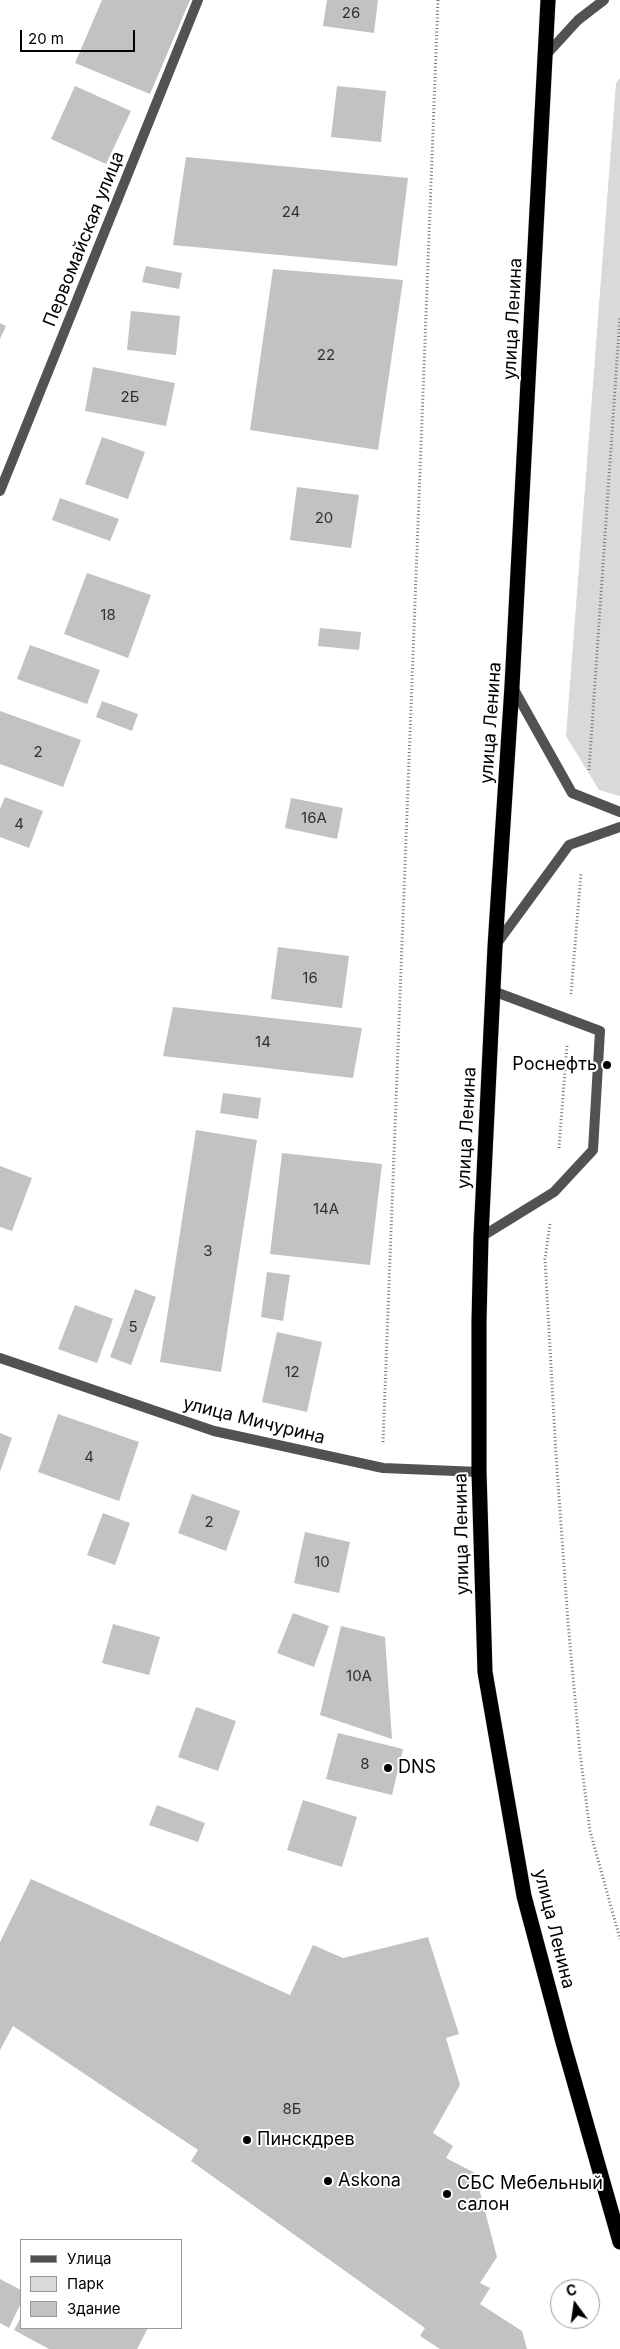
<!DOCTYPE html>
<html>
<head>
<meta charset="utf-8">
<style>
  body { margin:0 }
  #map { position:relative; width:620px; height:2349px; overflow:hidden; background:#fff; font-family:Inter,sans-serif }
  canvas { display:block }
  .legend { position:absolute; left:20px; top:2239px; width:162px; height:90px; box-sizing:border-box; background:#fff; border:1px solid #999; margin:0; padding:6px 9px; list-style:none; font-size:15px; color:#000 }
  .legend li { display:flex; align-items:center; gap:10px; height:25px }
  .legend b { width:25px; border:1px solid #999 }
  .north { position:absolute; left:550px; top:2279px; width:50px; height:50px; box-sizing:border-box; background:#fff; border:1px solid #999; border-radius:50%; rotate:346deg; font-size:14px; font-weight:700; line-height:20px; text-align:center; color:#000 }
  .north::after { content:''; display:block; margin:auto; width:18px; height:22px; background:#000; clip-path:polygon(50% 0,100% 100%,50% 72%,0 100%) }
  .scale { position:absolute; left:20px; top:30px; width:115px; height:22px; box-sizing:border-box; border:2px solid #000; border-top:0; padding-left:6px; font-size:15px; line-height:18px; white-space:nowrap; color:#000; -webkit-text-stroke:4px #fff; paint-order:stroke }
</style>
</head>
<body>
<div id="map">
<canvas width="620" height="2349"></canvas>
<ul class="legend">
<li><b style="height:6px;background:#525252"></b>Улица</li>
<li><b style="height:14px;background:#d9d9d9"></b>Парк</li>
<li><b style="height:14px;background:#c2c2c2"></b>Здание</li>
</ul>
<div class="north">С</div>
<div class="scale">20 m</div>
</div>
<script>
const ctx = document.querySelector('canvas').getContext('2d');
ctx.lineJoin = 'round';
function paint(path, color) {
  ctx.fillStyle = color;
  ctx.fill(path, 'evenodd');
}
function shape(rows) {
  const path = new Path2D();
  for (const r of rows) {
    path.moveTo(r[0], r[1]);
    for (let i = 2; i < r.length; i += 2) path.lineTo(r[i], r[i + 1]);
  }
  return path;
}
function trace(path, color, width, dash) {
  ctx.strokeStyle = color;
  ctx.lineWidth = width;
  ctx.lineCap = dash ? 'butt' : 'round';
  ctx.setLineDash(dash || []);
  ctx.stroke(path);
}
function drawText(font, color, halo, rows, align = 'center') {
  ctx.font = font + ' Inter,sans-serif';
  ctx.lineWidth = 4;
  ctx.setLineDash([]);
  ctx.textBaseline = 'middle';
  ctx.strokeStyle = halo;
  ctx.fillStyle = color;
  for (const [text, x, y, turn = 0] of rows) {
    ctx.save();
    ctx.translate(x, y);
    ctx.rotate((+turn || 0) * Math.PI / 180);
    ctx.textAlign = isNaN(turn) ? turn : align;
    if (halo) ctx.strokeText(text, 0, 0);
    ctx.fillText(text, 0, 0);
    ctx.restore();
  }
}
const green = shape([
  [620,78,620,796,599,790,566,736,616,83]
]);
const building = shape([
  [102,0,190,0,150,94,75,63],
  [327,0,378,0,374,33,323,26],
  [75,86,131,111,106,164,51,139],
  [337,86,386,91,381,142,331,137],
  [186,157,408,178,397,266,173,245],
  [146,266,182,273,179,289,142,282],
  [273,269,403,280,378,450,250,430],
  [131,311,180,316,176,355,127,350],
  [0,323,6,326,0,339],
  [93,367,175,383,166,426,85,411],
  [102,437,145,452,128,499,85,484],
  [297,487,359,495,351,548,290,540],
  [60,498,119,519,110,541,52,520],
  [87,573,151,595,128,658,64,634],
  [320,628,361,632,359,650,318,646],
  [30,645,100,670,87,704,17,679],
  [102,701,138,714,132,731,96,717],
  [0,711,81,740,63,787,0,764],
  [5,797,43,811,29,848,0,837,0,809],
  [291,798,343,808,337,839,285,828],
  [278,947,349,956,342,1008,271,999],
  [173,1007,362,1028,353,1078,163,1056],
  [223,1093,261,1098,258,1119,220,1113],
  [196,1130,257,1140,221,1372,160,1362],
  [282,1153,382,1164,370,1265,270,1254],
  [0,1166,32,1178,12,1231,0,1227],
  [267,1272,290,1275,283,1321,261,1317],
  [135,1289,156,1297,131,1365,110,1357],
  [75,1305,113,1319,97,1363,58,1349],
  [277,1332,322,1342,307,1412,262,1402],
  [58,1414,139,1442,119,1501,38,1472],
  [0,1433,12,1438,0,1472],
  [192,1494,240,1511,226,1551,178,1533],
  [103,1513,130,1523,115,1565,87,1555],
  [305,1532,350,1542,339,1593,294,1583],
  [293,1613,329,1626,314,1667,277,1653],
  [113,1624,160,1637,149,1675,102,1663],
  [341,1626,385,1637,392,1739,320,1715],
  [196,1707,236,1721,218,1771,178,1757],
  [338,1733,403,1749,392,1795,326,1779],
  [303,1800,357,1817,342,1867,287,1850],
  [157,1805,205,1823,198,1842,149,1825],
  [31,1879,290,1995,313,1945,343,1958,428,1937,459,2034,446,2038,460,2085,433,2133,453,2146,446,2158,475,2173,497,2257,480,2283,490,2288,480,2304,522,2331,527,2349,440,2349,420,2336,425,2328,191,2161,198,2150,13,2026,0,2050,0,1942],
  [0,2279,21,2290,21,2303,9,2328,0,2323],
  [21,2317,21,2328,148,2328,137,2349,49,2349,14,2330]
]);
const path = shape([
  [589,770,620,316],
  [571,994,581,873],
  [559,1148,567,1045],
  [550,1224,545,1259,556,1455,568,1622,580,1753,590,1831,620,1939],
  [383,1442,438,0]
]);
const lane = shape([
  [512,686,572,793,620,812],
  [495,946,569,845,620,827],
  [481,1237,554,1192,593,1150,600,1031,493,991]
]);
const street = shape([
  [546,55,578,20,604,0],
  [0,491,198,0],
  [0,1358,214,1431,383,1468,479,1472]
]);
const highway = shape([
  [548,0,512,686,495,947,481,1237,479,1321,479,1472,485,1672,524,1896,563,2042,620,2242]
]);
const markers = [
  [607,1065,5,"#000"],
  [388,1768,5,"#000"],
  [247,2140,5,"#000"],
  [328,2181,5,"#000"],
  [447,2194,5,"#000"]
];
const numberNames = [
  ["26",351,13],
  ["24",291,212],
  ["22",326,355],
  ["2Б",130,397],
  ["20",324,518],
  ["18",108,615],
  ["2",38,752],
  ["16А",314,818],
  ["4",19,824],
  ["16",310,978],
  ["14",263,1042],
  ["14А",326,1209],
  ["3",208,1251],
  ["5",133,1327],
  ["12",292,1372],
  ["4",89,1457],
  ["2",209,1522],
  ["10",322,1562],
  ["10А",359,1676],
  ["8",365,1764],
  ["8Б",292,2109]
];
const streetNames = [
  ["Первомайская улица",84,239,-68],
  ["улица Ленина",513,319,-87],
  ["улица Ленина",491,723,-86],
  ["улица Ленина",467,1128,-87],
  ["улица Мичурина",254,1421,14],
  ["улица Ленина",462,1534,-91],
  ["улица Ленина",554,1929,76]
];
const poiNames = [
  ["Роснефть",597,1065,"right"],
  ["DNS",398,1768],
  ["Пинскдрев",257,2140],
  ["Askona",338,2181],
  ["СБС Мебельный",457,2184],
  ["салон",457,2205]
];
paint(green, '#d9d9d9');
paint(building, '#c2c2c2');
trace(highway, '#dbdbdb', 16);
trace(path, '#747474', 3, [1, 2.5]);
trace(lane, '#525252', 10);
trace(street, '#525252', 10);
trace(highway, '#000', 15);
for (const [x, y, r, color] of markers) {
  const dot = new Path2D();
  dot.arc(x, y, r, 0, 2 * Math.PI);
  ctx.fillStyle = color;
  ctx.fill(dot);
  trace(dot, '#fff', 2);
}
drawText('15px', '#303030', null, numberNames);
drawText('18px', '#000', '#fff', streetNames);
drawText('18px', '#000', '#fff', poiNames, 'left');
</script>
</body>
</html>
